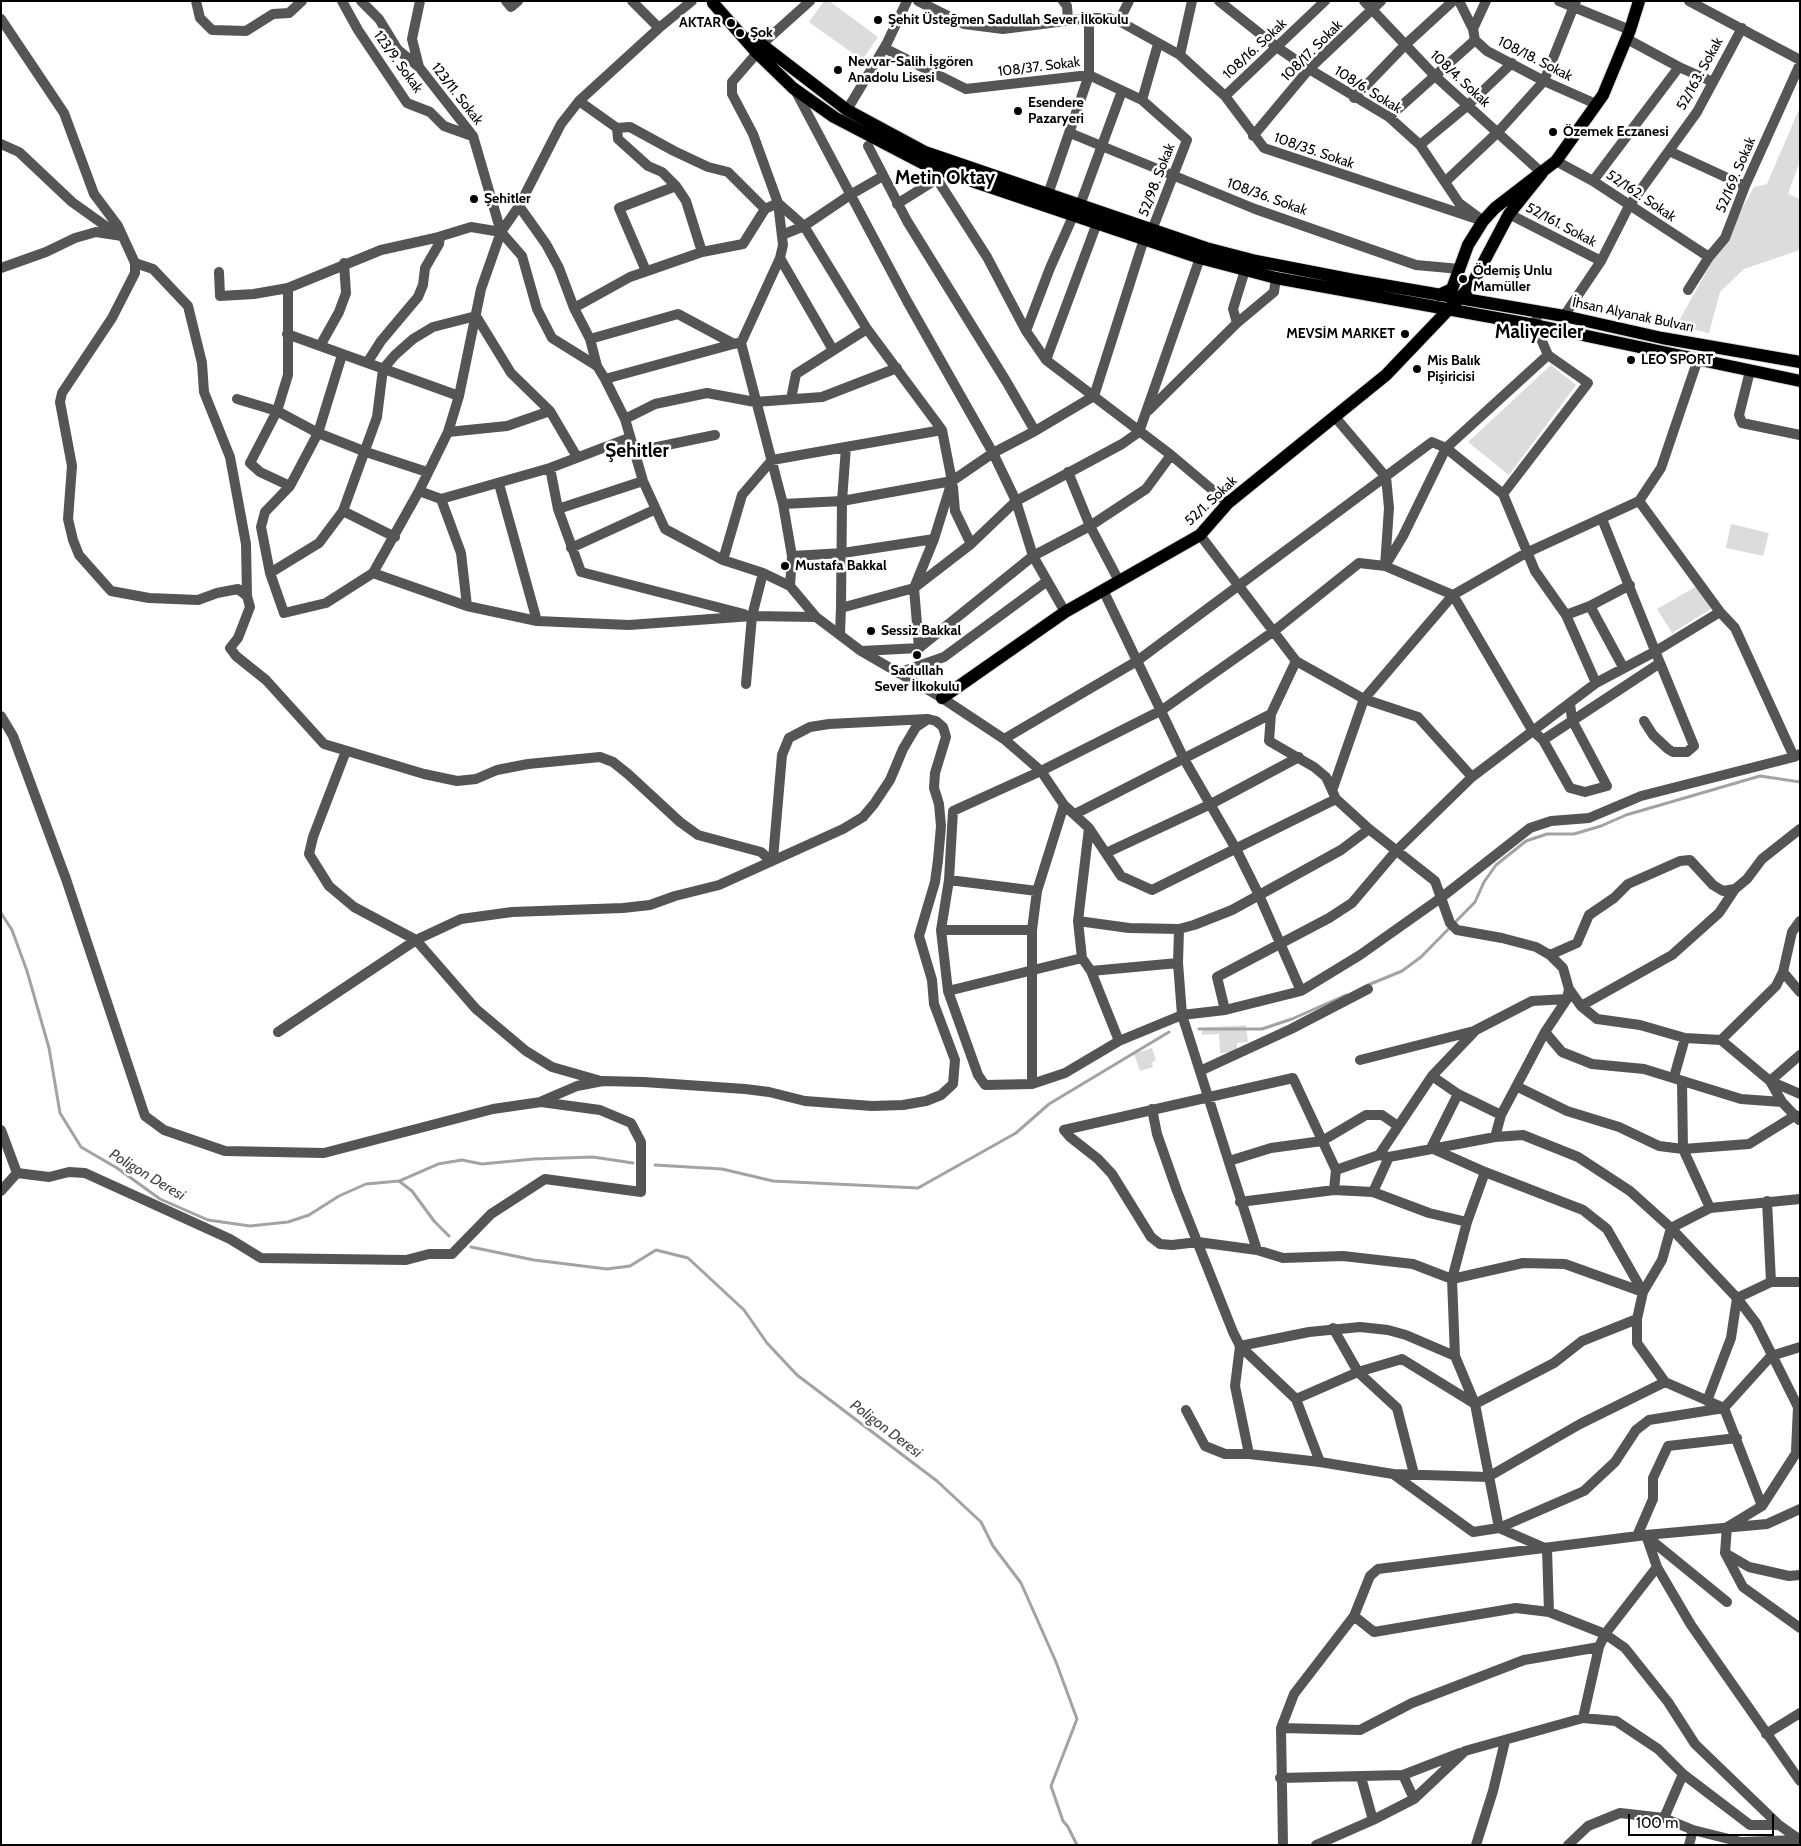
<!DOCTYPE html>
<html>
<head>
<meta charset="utf-8">
<style>
  body { margin:0 }
  #map { position:relative; width:1801px; height:1846px; overflow:hidden; background:#fff; font-family:Cabin,sans-serif }
  canvas { display:block }
  .frame { position:absolute; inset:0; border:2px solid #000; pointer-events:none }
  .scale { position:absolute; left:1628px; top:1814px; width:146px; height:22px; box-sizing:border-box; border:2px solid #000; border-top:0; padding-left:6px; font-size:15px; line-height:18px; white-space:nowrap; color:#000; -webkit-text-stroke:4px #fff; paint-order:stroke }
</style>
</head>
<body>
<div id="map">
<canvas width="1801" height="1846"></canvas>
<div class="frame"></div>
<div class="scale">100 m</div>
</div>
<script>
const ctx = document.querySelector('canvas').getContext('2d');
ctx.lineJoin = 'round';
function paint(path, color) {
  ctx.fillStyle = color;
  ctx.fill(path, 'evenodd');
}
function shape(rows) {
  const path = new Path2D();
  for (const r of rows) {
    path.moveTo(r[0], r[1]);
    for (let i = 2; i < r.length; i += 2) path.lineTo(r[i], r[i + 1]);
  }
  return path;
}
function trace(path, color, width, dash) {
  ctx.strokeStyle = color;
  ctx.lineWidth = width;
  ctx.lineCap = dash ? 'butt' : 'round';
  ctx.setLineDash(dash || []);
  ctx.stroke(path);
}
function drawText(font, color, halo, rows, align = 'center') {
  ctx.font = font + ' Cabin,sans-serif';
  ctx.lineWidth = 5;
  ctx.setLineDash([]);
  ctx.textBaseline = 'middle';
  ctx.strokeStyle = halo;
  ctx.fillStyle = color;
  for (const [text, x, y, turn = 0] of rows) {
    ctx.save();
    ctx.translate(x, y);
    ctx.rotate((+turn || 0) * Math.PI / 180);
    ctx.textAlign = isNaN(turn) ? turn : align;
    if (halo) ctx.strokeText(text, 0, 0);
    ctx.fillText(text, 0, 0);
    ctx.restore();
  }
}
const green = shape([
  [824,1,829,1,878,37,862,60,809,22],
  [1800,107,1800,161,1788,194,1800,199,1800,250,1744,269,1720,292,1709,333,1676,326,1754,187,1767,184],
  [1551,365,1576,385,1509,475,1468,442],
  [1731,524,1769,533,1763,556,1726,548],
  [1697,586,1711,609,1672,633,1657,609],
  [1246,1025,1248,1042,1237,1043,1237,1052,1220,1053,1219,1034,1202,1035,1202,1028],
  [1152,1048,1156,1060,1152,1062,1153,1067,1140,1071,1134,1054]
]);
const stream = shape([
  [1,913,12,930,27,971,49,1048,60,1113,81,1147,117,1168,160,1199,208,1220,250,1226,288,1222,309,1215,339,1196,366,1184,399,1181,412,1191,434,1221,449,1236],
  [1368,985,1402,971,1421,957,1475,902,1484,882,1496,865,1526,841,1547,834,1574,834,1601,826,1626,815,1760,776,1800,782],
  [1199,1029,1262,1029,1292,1019,1346,995],
  [655,1165,722,1169,773,1181,918,1188,1016,1133,1049,1104,1169,1032],
  [399,1181,438,1164,462,1160,482,1164,534,1159,593,1157,633,1163],
  [471,1247,534,1260,607,1269,630,1266,656,1250,688,1258,744,1310,767,1343,797,1375,937,1481,981,1522,993,1546,1021,1583,1056,1662,1077,1719,1051,1786,1063,1821,1068,1827,1077,1845]
]);
const minor = shape([
  [196,1,200,18,212,30,246,31,273,14,289,13,302,1],
  [342,1,358,30,407,103,430,112,444,126,472,136],
  [361,1,379,19,398,50,419,67],
  [420,1,412,39,419,67,473,136,501,232],
  [506,1,511,7,518,1],
  [632,1,659,28],
  [692,1,659,28,579,101,561,124,519,206,501,232,481,289,459,396,448,432,419,491,373,573,467,606,537,621,629,625,752,616,816,617],
  [918,1,964,24,1003,29,1089,18,1109,18,1119,21,1180,55,1225,96,1264,148,1483,221],
  [1063,1,1067,6,1068,20],
  [1219,1,1278,48,1309,69,1389,117,1420,145,1459,203,1478,217],
  [1364,1,1434,75,1542,173],
  [1459,1,1473,29,1475,40,1487,51,1544,81,1596,104],
  [1559,1,1630,30],
  [1689,1,1800,60],
  [1,19,64,113,94,194,118,226,135,263,153,269,188,306,202,363,204,392,230,457,246,544,247,596],
  [1119,21,1129,1],
  [1473,29,1486,1],
  [1627,39,1679,67,1713,82],
  [761,45,810,1],
  [884,48,966,89,1089,75,1142,100,1187,140,1152,230],
  [757,53,732,82,732,94,753,134,778,203,783,245,780,258,741,343,783,504,792,556,790,586],
  [1180,55,1192,1],
  [795,90,907,301,993,453,1016,501,1033,556,1065,612],
  [1225,96,1325,1],
  [1354,98,1405,45,1453,1],
  [1142,100,1158,44],
  [579,101,617,128,618,139,648,166,662,172,676,186,686,201,702,252],
  [847,110,887,43,907,1],
  [1389,117,1475,40],
  [617,128,630,127,674,151,708,167,728,172,765,209],
  [1070,133,1255,209,1416,265,1460,269],
  [1253,136,1309,69,1381,1],
  [1,144,19,152,72,202,107,227,118,226],
  [1420,145,1467,106,1512,63],
  [868,146,907,221,1006,381,1035,431],
  [1669,151,1745,186],
  [1556,161,1593,181,1709,257],
  [1446,181,1497,133,1544,81,1576,1],
  [1593,181,1679,67],
  [1046,200,1089,75,1089,18],
  [897,204,937,179,987,257,1026,331,1046,360,1171,455,1228,503],
  [1080,205,1122,91],
  [519,206,546,244,559,268,574,308,590,339,597,366],
  [1509,214,1601,261,1629,206,1697,112,1742,28],
  [782,235,804,226,850,195,883,176],
  [780,258,833,350],
  [135,263,135,273,112,318,62,393,60,402,72,466,68,519,73,540,79,555,111,591,149,598,198,600,217,593,238,589,247,596,250,607,238,638,230,648,236,656,266,680,324,744,424,774,457,781,476,779,497,770,528,764,600,757,613,762,628,774,680,822,698,835,761,852,771,861],
  [1,268,46,252,75,238,96,232,122,236],
  [646,271,619,208,676,186],
  [219,272,220,296,254,294,288,288],
  [1688,290,1709,257,1725,238,1745,186,1800,64],
  [574,308,630,277,702,252,743,244,765,209,778,203,804,226,867,329,942,430,952,481,934,539,914,588,841,608,840,633],
  [1564,316,1601,261],
  [1237,323,1233,309,1245,270],
  [1026,331,1050,268,1074,214],
  [287,334,459,396],
  [590,339,678,314,734,344],
  [320,346,339,312,346,293,344,263],
  [342,355,318,433,290,486,265,512,261,527,270,573,284,613,326,603,373,573],
  [1046,360,1097,223],
  [367,363,381,341,418,297,423,285,425,268,439,244,440,237],
  [1750,371,1739,415,1742,423,1800,435],
  [605,379,737,343],
  [237,399,277,411,318,433,366,452,427,472],
  [791,399,796,374,867,329],
  [1148,411,1237,323,1274,292,1276,278],
  [1335,417,1386,477,1389,508,1385,566,1403,536,1446,448,1548,355],
  [625,419,655,404,707,393,755,402,822,397,897,368],
  [448,432,507,426,550,411],
  [633,452,715,435],
  [550,468,558,509,581,572,744,614],
  [1068,472,1090,526,1119,581],
  [499,484,537,621],
  [290,486,260,472,250,463,277,411,288,375,288,288,381,250,435,238,471,227,501,232,522,256,537,309,552,338,597,366,605,379,625,419,643,481,665,529,723,560,763,573,790,586,816,617,861,651,942,698,1004,739,1041,771,1064,805,1089,828,1121,876,1152,890,1336,799],
  [953,487,955,511,971,544],
  [419,491,441,499,550,468,629,438],
  [1503,494,1588,383,1548,355,1535,325,1538,312],
  [441,499,461,553,467,606],
  [1639,501,1720,612,1735,628,1794,757],
  [783,504,842,501,952,481,993,453,1035,431,1094,396,1144,239],
  [558,509,643,481],
  [343,511,395,537],
  [1200,535,1296,661,1271,714,1269,741,1314,767,1326,777,1336,799,1369,829,1435,881,1450,923,1457,930,1502,938,1536,947,1550,955,1563,968,1569,989,1567,999,1545,1032,1501,1115,1495,1137],
  [571,548,654,510],
  [792,556,843,553,934,539],
  [723,560,742,495,772,460,942,430],
  [270,573,319,543,343,511,377,417,383,369,395,355,413,339,433,327,476,316,511,373,550,411,577,457],
  [1104,592,1184,759,1236,849,1259,895,1301,991],
  [1590,606,1623,667],
  [841,608,842,501,846,447],
  [1566,615,1596,683],
  [919,648,914,588,971,544,1016,501,1122,444,1139,432,1200,258],
  [862,651,919,648,1033,556,1090,526,1146,489,1171,455],
  [1296,661,1364,699,1418,717,1472,777],
  [898,673,944,657,1046,582],
  [746,684,752,616,763,573],
  [1570,703,1572,720,1607,786,1585,792,1570,788,1543,740,1532,730,1453,595,1385,566,1359,563,1274,631,1162,710,1041,771,953,811,949,880,941,930,948,991,978,1075,985,1085,1032,1084,1065,1073,1119,1041,1182,1015,1225,1010,1301,991,1360,955,1442,897,1530,828,1551,821,1589,818,1641,796,1794,757,1800,754],
  [1,716,13,736,66,879,145,1116,164,1130,225,1151,324,1153,493,1109,541,1102,600,1110,631,1123,641,1142,641,1192,545,1179,491,1214,452,1254,429,1254,406,1260,261,1258,230,1239,85,1173,69,1172,49,1177,17,1173,1,1130],
  [1644,721,1653,735,1668,749,1673,752,1687,752,1694,746,1660,663],
  [1004,739,1137,661,1432,442,1446,448,1503,494,1535,571,1566,615,1590,606,1630,585],
  [1543,740,1660,663,1602,519],
  [346,751,313,837,309,854,329,886,354,907,416,940,476,1009,526,1051,552,1067,601,1081],
  [1333,788,1364,699,1453,595,1526,553,1639,501,1661,468,1698,359],
  [1075,814,1271,714],
  [1089,828,1078,921,1082,958,1091,971,1119,1041],
  [1106,853,1211,804,1299,757],
  [773,859,782,755,789,738,810,727,829,724,927,719],
  [949,880,1037,891],
  [1078,921,1129,928,1179,929,1194,925,1232,910,1341,850,1369,829],
  [1179,929,1178,963,1182,1015,1257,1250],
  [941,930,1032,930],
  [1550,955,1577,943,1589,915,1614,898,1628,884,1680,861,1690,860,1713,885,1723,891,1735,889,1747,879,1762,859,1800,829],
  [1091,971,1178,963],
  [1783,972,1800,992],
  [1569,989,1581,1006,1597,1019,1640,1025,1685,1038,1721,1040,1776,986,1783,972,1792,932,1800,921],
  [948,991,1082,958],
  [1581,1006,1672,955,1719,913,1735,889],
  [1225,1010,1217,977,1329,918,1352,903,1396,851,1472,777,1596,683,1656,651,1720,612],
  [278,1032,416,940,461,919,512,912,623,908,650,905,675,896,719,885,843,829,863,817,874,804,890,780,903,749,916,727,928,719,936,721,943,727,946,737,935,773,934,788,939,804,941,826,938,860,935,882,919,936,932,980,934,1004,955,1060,953,1084,941,1095,926,1101,903,1105,872,1106,805,1101,769,1092,745,1089,644,1082,603,1081,577,1086,542,1101],
  [1545,1032,1562,1052,1592,1064,1644,1069,1741,1099,1782,1102],
  [1721,1040,1770,1081,1800,1094],
  [1360,1060,1474,1031,1532,1001,1567,999],
  [1200,1071,1291,1029,1368,989],
  [1432,1076,1458,1094,1501,1115],
  [1674,1077,1685,1038],
  [1682,1082,1683,1149,1710,1208],
  [1032,1084,1032,930,1037,891,1064,805],
  [1518,1087,1567,1111,1619,1127,1659,1146,1683,1149,1749,1144,1796,1115],
  [1458,1094,1431,1148,1485,1172,1583,1210,1607,1229,1643,1292],
  [1152,1109,1157,1134,1177,1191,1233,1332,1240,1346,1296,1399,1320,1462],
  [1799,1120,1782,1102,1770,1081,1800,1055],
  [1379,1155,1432,1076,1474,1032],
  [1229,1161,1271,1148,1322,1141,1366,1115,1382,1115,1398,1126],
  [1336,1170,1293,1078,1064,1130,1070,1137,1098,1159,1112,1174,1151,1237,1160,1244,1172,1245,1198,1242,1257,1250,1283,1258,1343,1256,1413,1264,1452,1279,1523,1263,1565,1264,1643,1292],
  [1485,1172,1467,1222,1452,1279,1455,1356,1475,1404,1499,1528,1584,1491,1615,1462,1636,1430,1649,1420,1724,1408,1771,1356,1800,1347],
  [1334,1190,1373,1192,1429,1213,1467,1222],
  [1,1191,17,1173],
  [1373,1192,1389,1157],
  [1767,1201,1771,1282],
  [1240,1202,1334,1190,1336,1170,1379,1155,1389,1157,1495,1137,1523,1135,1578,1157,1630,1191,1671,1228,1737,1298,1756,1323,1798,1407,1796,1451],
  [1333,1328,1358,1372,1397,1408,1414,1474],
  [1665,1382,1724,1408,1762,1506],
  [1296,1399,1358,1372,1402,1359,1475,1404,1554,1363,1582,1341,1637,1319],
  [1707,1401,1731,1338,1737,1298,1771,1282,1800,1282],
  [1186,1410,1205,1446,1225,1454,1249,1454,1320,1462,1393,1474,1473,1532,1499,1528,1547,1549,1549,1612],
  [1249,1454,1235,1386,1240,1346,1309,1332,1360,1327,1388,1330,1406,1335,1455,1356],
  [1393,1474,1488,1477,1580,1424,1665,1382,1637,1343,1637,1319,1643,1292,1662,1260,1671,1228,1710,1208,1800,1199],
  [1729,1526,1762,1506,1800,1447],
  [1727,1527,1725,1553,1743,1587,1800,1628],
  [1646,1535,1657,1567,1691,1625,1800,1781],
  [1637,1536,1653,1499,1653,1478,1668,1446,1737,1438],
  [1646,1536,1727,1602],
  [1725,1553,1749,1567,1789,1576,1800,1575],
  [1354,1616,1374,1632,1516,1608,1549,1612,1605,1634,1625,1648,1668,1702,1695,1744,1779,1825,1800,1840],
  [1583,1718,1599,1647,1605,1634,1657,1567],
  [1281,1728,1360,1730,1412,1703,1524,1660,1599,1647],
  [1766,1734,1800,1713],
  [1403,1775,1414,1799],
  [1361,1777,1373,1820],
  [1280,1778,1403,1775,1460,1753],
  [1664,1818,1683,1774],
  [1283,1845,1281,1728,1294,1694,1354,1616,1370,1576,1378,1569,1646,1535,1767,1524,1800,1509],
  [1316,1845,1373,1820,1414,1799,1465,1751,1583,1718,1616,1721,1658,1749,1683,1774,1750,1825,1779,1825],
  [1476,1845,1493,1791,1505,1741],
  [1568,1845,1588,1826,1620,1813,1664,1818,1693,1830,1741,1842,1797,1840],
  [1689,1845,1693,1830]
]);
const major = shape([
  [713,3,757,53,793,88,834,117,924,164,960,177,1200,258,1276,278,1535,325,1800,381],
  [752,37,847,110,925,152,1206,248,1256,261,1354,280,1564,316,1662,338,1800,362],
  [1439,295,1452,289,1468,245,1483,221,1495,208,1556,161,1603,95,1630,30,1639,1],
  [942,698,1065,612,1200,535,1228,503,1386,375,1471,286,1509,214,1542,173]
]);
const markers = [
  [878,20,5,"#000"],
  [731,23,5,"#000"],
  [740,33,5,"#000"],
  [838,70,5,"#000"],
  [1018,111,5,"#000"],
  [1553,132,5,"#000"],
  [474,199,5,"#000"],
  [1463,279,5,"#000"],
  [1405,334,5,"#000"],
  [1631,360,5,"#000"],
  [1417,369,5,"#000"],
  [785,566,5,"#000"],
  [871,631,5,"#000"],
  [917,655,5,"#000"]
];
const poiNames = [
  ["Şehit Üsteğmen Sadullah Sever İlkokulu",888,20],
  ["AKTAR",721,23,"right"],
  ["Şok",750,33],
  ["Nevvar-Salih İşgören",848,62],
  ["Anadolu Lisesi",848,78],
  ["Esendere",1028,103],
  ["Pazaryeri",1028,119],
  ["Özemek Eczanesi",1563,132],
  ["Şehitler",484,199],
  ["Ödemiş Unlu",1473,271],
  ["Mamüller",1473,287],
  ["MEVSİM MARKET",1395,334,"right"],
  ["LEO SPORT",1641,360],
  ["Mis Balık",1427,361],
  ["Pişiricisi",1427,377],
  ["Mustafa Bakkal",795,566],
  ["Sessiz Bakkal",881,631],
  ["Sadullah",917,671,"center"],
  ["Sever İlkokulu",917,687,"center"]
];
const streetNames = [
  ["108/16. Sokak",1255,49,-43],
  ["108/17. Sokak",1312,51,-45],
  ["108/18. Sokak",1535,59,27],
  ["123/9. Sokak",398,62,54],
  ["108/37. Sokak",1039,67,-7],
  ["52/163. Sokak",1700,74,-61],
  ["108/4. Sokak",1460,79,43],
  ["108/6. Sokak",1368,90,32],
  ["123/11. Sokak",457,94,52],
  ["108/35. Sokak",1314,151,19],
  ["52/169. Sokak",1736,175,-67],
  ["52/98. Sokak",1157,180,-69],
  ["52/162. Sokak",1641,196,34],
  ["108/36. Sokak",1267,197,20],
  ["52/161. Sokak",1561,225,28],
  ["İhsan Alyanak Bulvarı",1633,315,12],
  ["52/1. Sokak",1211,501,-43]
];
const waterNames = [
  ["Poligon Deresi",147,1175,31],
  ["Poligon Deresi",886,1429,37]
];
const districtNames = [
  ["Metin Oktay",945,178],
  ["Maliyeciler",1539,332],
  ["Şehitler",637,451]
];
paint(green, '#dcdcdc');
trace(stream, '#a3a3a3', 3);
trace(major, '#dbdbdb', 14);
trace(minor, '#555', 10);
trace(major, '#000', 12);
for (const [x, y, r, color] of markers) {
  const dot = new Path2D();
  dot.arc(x, y, r, 0, 2 * Math.PI);
  ctx.fillStyle = color;
  ctx.fill(dot);
  trace(dot, '#fff', 2);
}
drawText('bold 14px', '#000', '#fff', poiNames, 'left');
drawText('14px', '#000', '#fff', streetNames);
drawText('italic 15px', '#444', '#fff', waterNames);
drawText('bold 19px', '#000', '#fff', districtNames);
</script>
</body>
</html>
